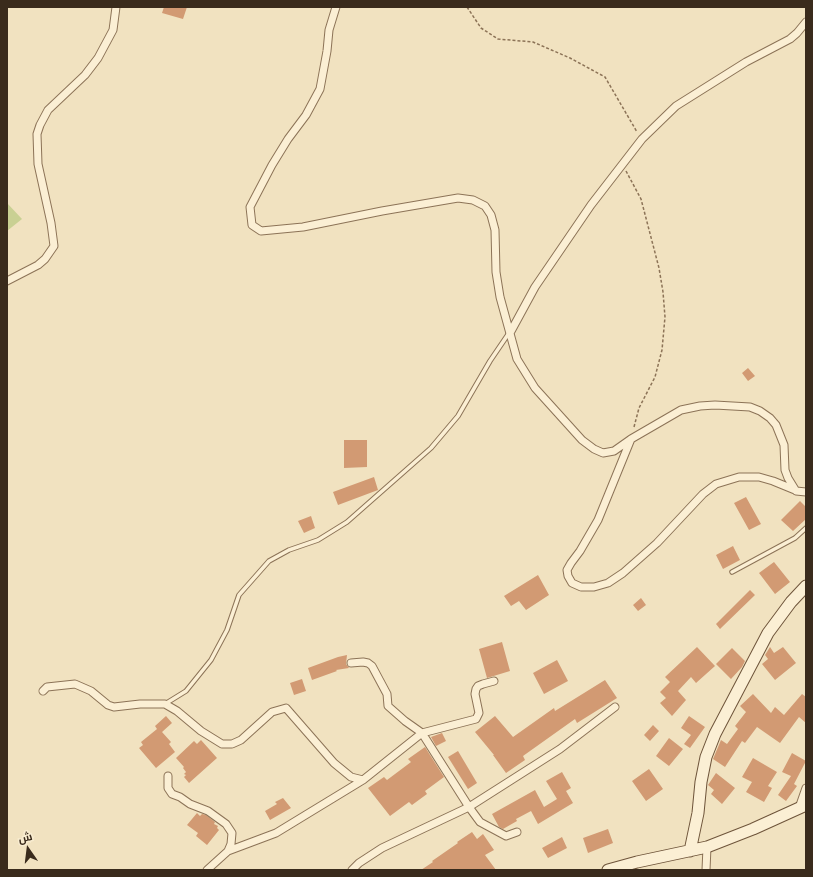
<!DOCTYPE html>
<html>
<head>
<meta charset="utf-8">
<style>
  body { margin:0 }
  #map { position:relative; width:813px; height:877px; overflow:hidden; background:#f1e2c0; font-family:"Playfair Display",Cairo,serif }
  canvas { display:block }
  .frame { position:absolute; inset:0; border:8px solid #3a2b1c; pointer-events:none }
  .north { position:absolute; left:8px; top:829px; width:40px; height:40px; -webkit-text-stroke:3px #f8ecd0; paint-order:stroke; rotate:346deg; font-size:11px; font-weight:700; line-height:16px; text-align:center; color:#3a2b1c }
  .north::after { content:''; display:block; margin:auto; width:14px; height:18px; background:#3a2b1c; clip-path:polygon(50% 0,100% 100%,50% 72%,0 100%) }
</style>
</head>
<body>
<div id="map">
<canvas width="813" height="877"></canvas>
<div class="frame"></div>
<div class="north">ش</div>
</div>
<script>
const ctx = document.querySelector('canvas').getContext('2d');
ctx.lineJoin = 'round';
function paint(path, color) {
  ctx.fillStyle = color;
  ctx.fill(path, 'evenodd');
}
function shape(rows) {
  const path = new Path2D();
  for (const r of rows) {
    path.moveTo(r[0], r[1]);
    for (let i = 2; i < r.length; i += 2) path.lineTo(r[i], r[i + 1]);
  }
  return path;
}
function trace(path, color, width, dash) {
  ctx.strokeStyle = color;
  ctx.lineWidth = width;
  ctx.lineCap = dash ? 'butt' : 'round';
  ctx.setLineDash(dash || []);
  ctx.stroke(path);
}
const green = shape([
  [7,203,22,219,7,231]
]);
const building = shape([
  [164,7,187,7,183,19,162,13],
  [748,368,755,376,748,381,742,373],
  [344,440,367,440,367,467,344,468],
  [374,477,378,490,338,505,333,492],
  [746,497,761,524,749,530,734,503],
  [800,501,806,507,806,519,793,531,781,520],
  [311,516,315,528,304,533,298,521],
  [733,546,740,560,723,569,716,555],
  [774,562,790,582,775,594,759,573],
  [538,575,549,595,526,610,519,601,511,606,504,596],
  [750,590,755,595,720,629,716,624],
  [641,598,646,605,638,611,633,605],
  [502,642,510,671,487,678,479,649],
  [697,647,715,666,696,683,691,677,678,691,686,700,672,716,660,703,666,698,660,692,670,682,665,677],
  [770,647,774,653,783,647,796,663,775,680,762,664,768,659,765,655],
  [732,648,745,661,742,667,731,679,716,664],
  [347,655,346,664,349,668,336,670,337,671,312,680,308,668,338,657],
  [557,660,568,681,544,694,533,673],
  [302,679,306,691,294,695,290,683],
  [605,680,617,698,577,723,575,719,523,756,525,760,506,773,493,755,494,755,475,732,495,716,513,737,554,708,555,711],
  [753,694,771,713,775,707,784,715,802,694,806,697,806,723,799,717,780,743,757,727,745,743,742,741,725,767,713,759,721,740,727,744,738,729,735,726,746,712,740,706],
  [166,716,172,723,162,732,171,742,169,744,175,752,156,768,139,748,143,745,141,742,157,729,155,726],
  [689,716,705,727,690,748,684,744,691,735,681,728],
  [653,725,659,731,650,741,644,735],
  [442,733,446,741,436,746,431,737],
  [669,738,683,749,669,766,656,756],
  [201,740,217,758,189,783,184,777,186,775,184,774,186,772,183,768,184,767,176,758,194,741,197,744],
  [425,747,444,777,425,791,427,794,412,805,409,802,390,816,368,788,384,777,387,780,411,762,408,759],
  [458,751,477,783,468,789,448,757],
  [792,753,806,761,794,784,797,786,786,801,778,795,791,776,782,772],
  [753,758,777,772,768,786,772,788,764,802,746,792,752,782,742,777],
  [649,769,663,789,646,801,632,781],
  [562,772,571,788,566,791,573,803,538,824,531,811,516,819,517,821,503,829,499,827,492,814,535,790,544,807,557,799,546,781],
  [716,773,735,788,722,804,711,794,714,790,708,785],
  [283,798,291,808,270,820,265,811,277,804,275,802],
  [197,813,200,816,202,814,206,815,215,822,214,824,218,826,217,828,219,830,207,845,196,836,198,833,187,825],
  [608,829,613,843,588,853,583,838],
  [472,832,477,839,483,834,494,850,485,855,496,870,421,870,433,862,432,861,458,843,457,842],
  [562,837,567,848,548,858,542,848]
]);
const path = shape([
  [467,7,481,28,498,39,533,42,570,58,605,77,637,132],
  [626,171,641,199,659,268,663,292,665,317,662,350,655,377,639,408,634,427]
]);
const lane = shape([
  [732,572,795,538,806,528],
  [165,704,186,691,211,660,227,630,239,595,269,561,289,550,318,540,347,522,431,448,458,416,490,361,509,333]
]);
const street = shape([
  [336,7,329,30,327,51,320,89,306,115,288,139,272,165,250,207,252,225,261,231,303,227,382,211,458,198,473,200,485,206,491,215,495,230,496,272,500,297,517,359,535,388,582,440,594,449,603,453,614,451,631,439,681,410,700,406,715,405,750,407,760,411,770,418,776,425,784,445,785,470,788,478,796,491,806,492],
  [7,281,38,265,45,259,54,246,51,223,38,164,37,134,40,125,48,110,85,75,98,58,113,30,116,7],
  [510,333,535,287,591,205,642,139,676,106,746,62,790,39,797,33,806,22],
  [631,439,598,520,580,551,571,563,567,570,568,576,572,583,581,587,594,587,608,583,623,573,657,543,703,494,716,484,739,477,759,477,773,481,795,490],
  [43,691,47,687,75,684,91,691,108,705,114,707,140,704,165,704,177,711,201,731,222,744,232,744,241,740,272,712,286,708,334,763,351,777,363,780],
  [168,776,168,788,172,794,180,797,190,804,208,811,226,824,232,833,231,844,228,851,207,870],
  [799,808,806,788],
  [517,832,506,836,480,822,469,807,560,749,615,707],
  [228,851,276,833,363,780,422,733,405,721,388,706,387,694,372,666,368,663,363,662,351,663],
  [352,870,359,863,382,848,469,807,422,733,476,719,479,713,475,694,476,689,478,686,483,684,494,681],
  [706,870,707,847]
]);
const secondary = shape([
  [690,851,698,813,701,782,706,757,715,734,768,633,791,602,806,586],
  [608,870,637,862,707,847,753,829,806,805]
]);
paint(green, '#c9d093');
paint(building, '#d29a73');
trace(lane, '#8c7357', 5.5);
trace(street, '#8c7357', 9);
trace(secondary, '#6e543a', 13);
trace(path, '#8c7357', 1.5, [3, 2]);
trace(lane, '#fbefd4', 3.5);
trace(street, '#fbefd4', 7);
trace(secondary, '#fbefd4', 11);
</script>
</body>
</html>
